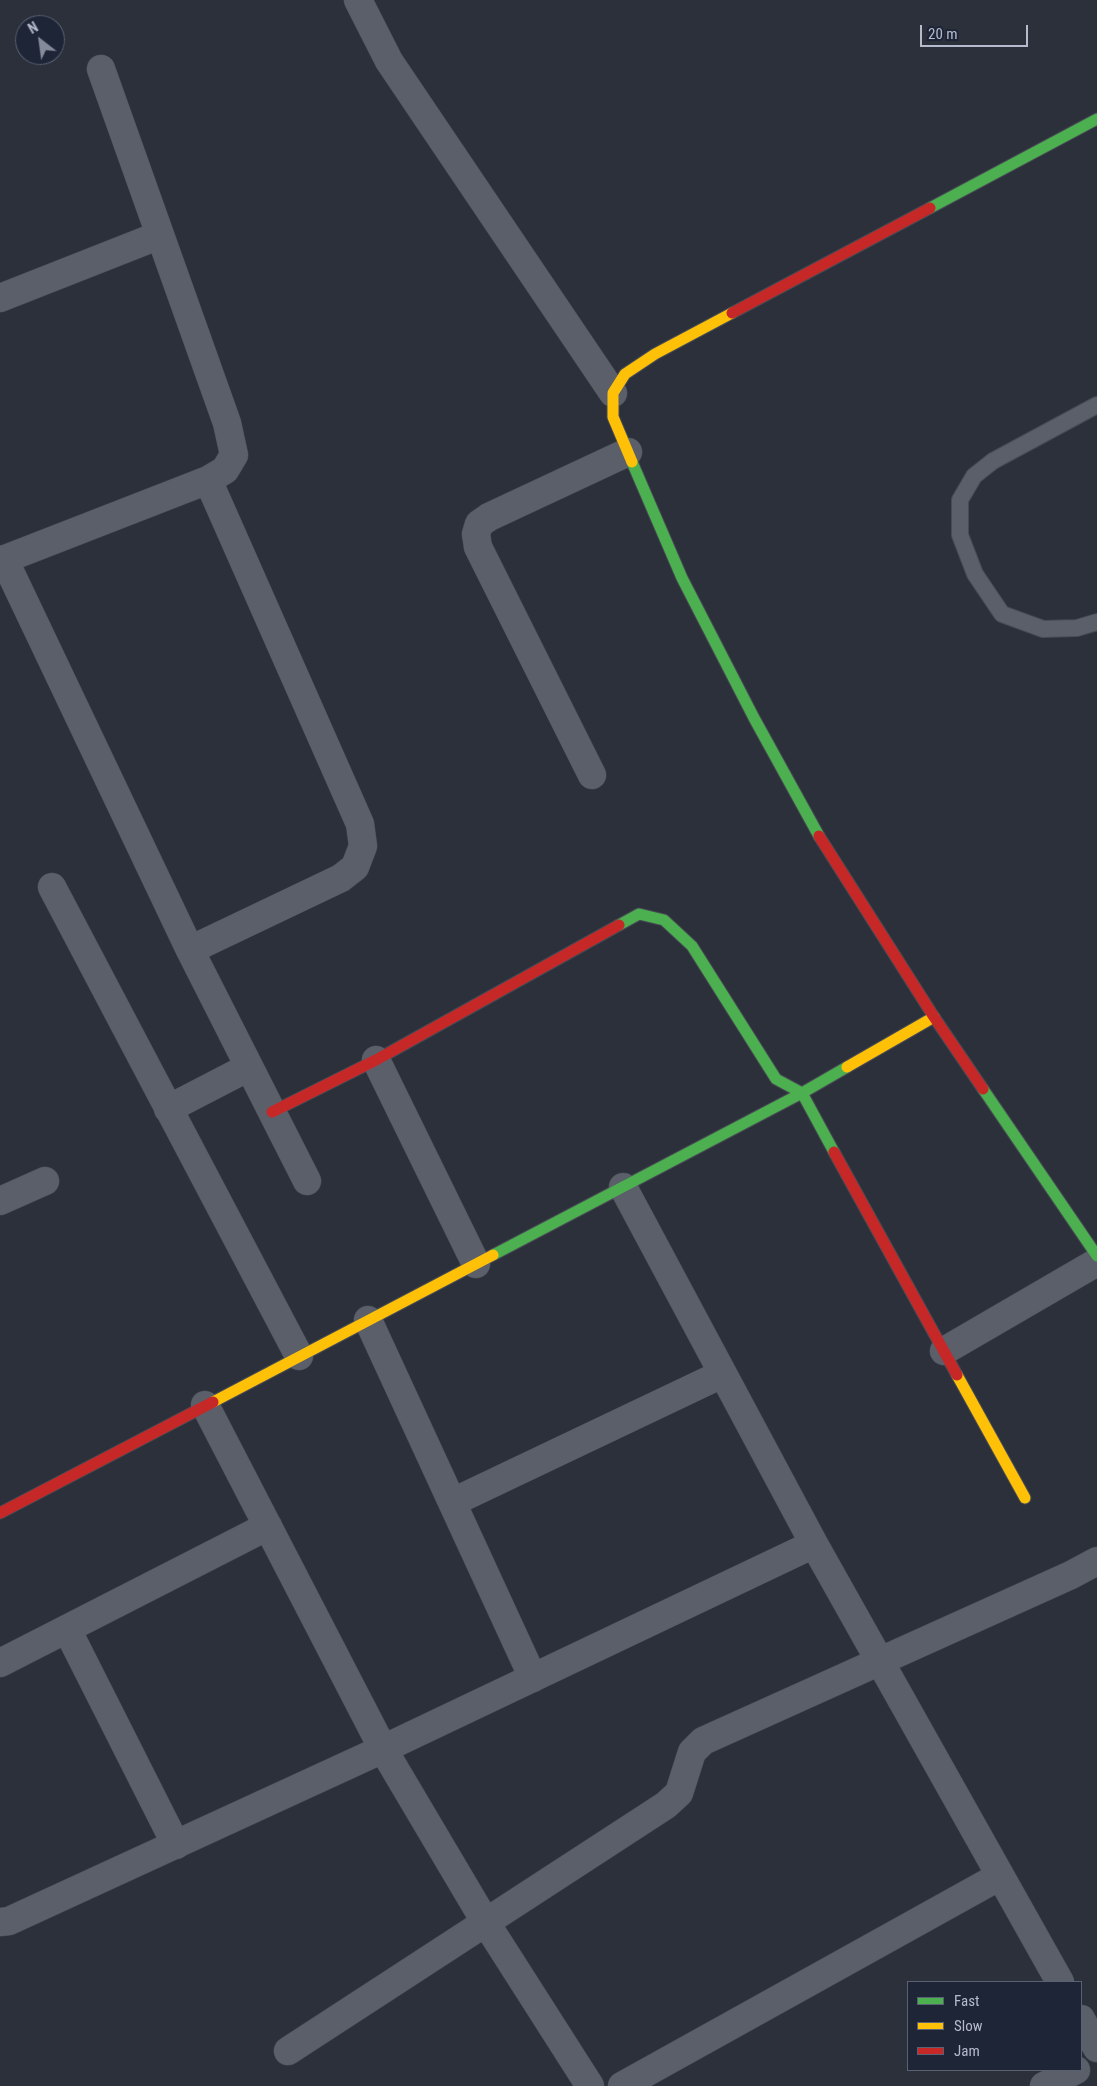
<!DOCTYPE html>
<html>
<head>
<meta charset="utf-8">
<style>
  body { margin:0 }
  #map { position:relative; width:1097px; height:2086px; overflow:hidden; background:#2b303b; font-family:"Roboto Condensed",sans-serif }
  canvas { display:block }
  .legend { position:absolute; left:907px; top:1981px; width:175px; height:90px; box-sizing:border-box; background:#1d2537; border:1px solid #5a6173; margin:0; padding:6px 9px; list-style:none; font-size:15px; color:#b5bbcc }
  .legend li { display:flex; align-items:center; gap:10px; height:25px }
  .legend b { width:25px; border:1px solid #5a6173 }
  .north { position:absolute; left:15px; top:15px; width:50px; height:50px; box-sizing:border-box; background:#1d2537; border:1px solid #5a6173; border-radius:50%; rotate:330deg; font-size:14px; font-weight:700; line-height:20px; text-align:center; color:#b5bbcc }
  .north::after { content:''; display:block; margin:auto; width:18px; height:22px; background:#858a99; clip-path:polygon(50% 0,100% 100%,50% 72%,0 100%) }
  .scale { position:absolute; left:920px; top:25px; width:108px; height:22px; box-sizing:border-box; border:2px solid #b5bbcc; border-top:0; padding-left:6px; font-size:15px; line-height:18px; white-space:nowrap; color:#b5bbcc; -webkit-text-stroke:4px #1d2537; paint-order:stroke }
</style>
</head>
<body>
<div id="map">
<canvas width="1097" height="2086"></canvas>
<ul class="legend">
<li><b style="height:6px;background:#4caf50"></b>Fast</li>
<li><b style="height:6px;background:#ffc107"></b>Slow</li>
<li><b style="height:6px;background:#c62828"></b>Jam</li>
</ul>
<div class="north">N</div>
<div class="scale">20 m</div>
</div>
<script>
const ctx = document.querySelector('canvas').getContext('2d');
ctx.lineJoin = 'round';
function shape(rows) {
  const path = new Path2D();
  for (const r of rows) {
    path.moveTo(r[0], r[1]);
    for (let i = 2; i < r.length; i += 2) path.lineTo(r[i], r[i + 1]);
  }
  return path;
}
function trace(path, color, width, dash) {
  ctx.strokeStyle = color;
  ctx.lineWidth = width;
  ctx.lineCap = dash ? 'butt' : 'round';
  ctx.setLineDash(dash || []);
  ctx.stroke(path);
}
const lane = shape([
  [1097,405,993,461,974,476,960,500,960,535,975,574,1002,614,1043,629,1077,628,1097,622]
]);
const street = shape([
  [358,0,389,61,613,393],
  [0,298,160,235],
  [4,559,190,950,307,1181],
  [0,561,208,480,225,470,234,455,227,423,101,69],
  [592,775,478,547,476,534,479,524,489,517,628,452],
  [52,887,299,1356],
  [190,950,341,878,355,867,363,846,360,824,208,480],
  [376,1060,476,1264],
  [168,1109,249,1067],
  [623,1187,814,1544,1060,1982],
  [0,1201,45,1181],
  [368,1320,533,1678],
  [944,1351,1097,1262],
  [205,1405,383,1749,486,1923,590,2086],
  [453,1502,722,1374],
  [67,1629,176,1845],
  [0,1663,268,1526],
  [0,1922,9,1921,383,1749,814,1544],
  [1081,2019,1097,2048],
  [288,2051,666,1805,679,1793,692,1752,703,1741,1071,1575,1097,1561],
  [622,2086,1000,1876],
  [1044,2086,1076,2070]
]);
const fast = shape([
  [930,208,1097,119],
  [632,462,682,578,754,718,819,836],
  [619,925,639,914,664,920,692,946,776,1079,802,1093,834,1152],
  [983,1089,1097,1256],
  [493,1255,802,1093,847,1067]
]);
const slow = shape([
  [632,462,613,417,613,393,625,374,655,354,732,313],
  [847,1067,934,1017],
  [957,1375,1025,1498],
  [213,1402,493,1255]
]);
const jam = shape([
  [732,313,930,208],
  [819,836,934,1017,983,1089],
  [272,1112,376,1060,619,925],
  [834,1152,957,1375],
  [0,1513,213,1402]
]);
trace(lane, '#474b53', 18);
trace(street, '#474b53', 29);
trace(fast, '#474b53', 13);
trace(slow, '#474b53', 13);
trace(jam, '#474b53', 13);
trace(lane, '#5b5f69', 16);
trace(street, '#5b5f69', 28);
trace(fast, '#4caf50', 11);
trace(slow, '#ffc107', 11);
trace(jam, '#c62828', 11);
</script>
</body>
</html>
